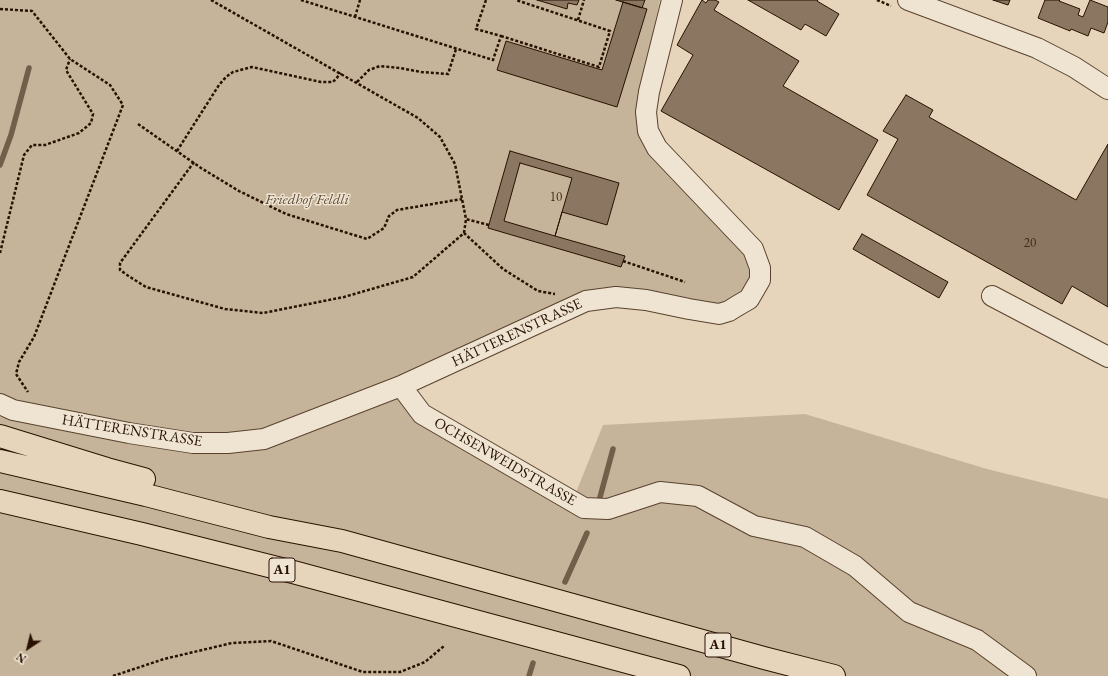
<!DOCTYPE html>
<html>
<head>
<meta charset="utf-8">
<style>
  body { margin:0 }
  #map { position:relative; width:1108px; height:676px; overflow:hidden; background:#e6d5ba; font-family:"EB Garamond",serif }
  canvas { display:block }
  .north { position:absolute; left:8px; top:628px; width:40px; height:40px; -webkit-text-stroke:3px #efe4d2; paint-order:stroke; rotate:215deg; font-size:11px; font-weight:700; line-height:16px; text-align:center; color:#281100 }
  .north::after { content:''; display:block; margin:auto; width:14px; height:18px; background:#281100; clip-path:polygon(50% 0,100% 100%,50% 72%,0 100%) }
</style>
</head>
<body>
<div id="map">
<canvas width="1108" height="676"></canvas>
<div class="north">N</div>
</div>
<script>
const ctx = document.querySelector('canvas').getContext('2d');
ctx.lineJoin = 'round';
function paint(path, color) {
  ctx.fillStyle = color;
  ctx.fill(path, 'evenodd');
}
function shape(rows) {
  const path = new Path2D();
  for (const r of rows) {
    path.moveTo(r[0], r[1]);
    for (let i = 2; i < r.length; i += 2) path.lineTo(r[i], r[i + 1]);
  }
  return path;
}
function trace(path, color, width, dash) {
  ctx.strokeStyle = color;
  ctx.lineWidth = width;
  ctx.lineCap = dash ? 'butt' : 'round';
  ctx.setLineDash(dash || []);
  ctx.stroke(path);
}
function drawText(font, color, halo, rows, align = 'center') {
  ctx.font = font + ' "EB Garamond",serif';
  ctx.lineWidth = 3;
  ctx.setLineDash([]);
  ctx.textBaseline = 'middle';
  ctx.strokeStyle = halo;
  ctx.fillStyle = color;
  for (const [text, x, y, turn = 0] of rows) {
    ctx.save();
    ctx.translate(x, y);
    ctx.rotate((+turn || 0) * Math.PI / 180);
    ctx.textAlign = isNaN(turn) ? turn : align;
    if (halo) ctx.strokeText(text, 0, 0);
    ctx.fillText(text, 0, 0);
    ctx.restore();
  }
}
const green = shape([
  [0,0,660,0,643,78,638,113,748,257,753,273,749,287,726,305,634,291,387,384,573,500,603,425,805,414,987,469,1108,499,1108,676,0,676]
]);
const stream = shape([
  [0,165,11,135,29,68],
  [599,501,613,449],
  [565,582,587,533],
  [529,676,533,663]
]);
const building = shape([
  [537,0,579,0,577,5,568,3,567,9,537,0],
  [616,0,645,0,642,8,616,0],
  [702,0,706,3,708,0,715,0,719,2,714,10,799,61,783,86,878,140,839,210,661,111,693,55,677,45,702,0],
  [748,0,818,0,817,1,839,14,826,36,805,24,801,30,748,0],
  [993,0,1010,0,1008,5,993,0],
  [1045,0,1060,0,1059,1,1080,9,1078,15,1083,17,1090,0,1108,7,1108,22,1104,33,1091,28,1088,36,1071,29,1070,31,1038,18,1045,0],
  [623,2,647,9,617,107,497,70,506,41,602,70,623,2],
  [906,95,933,110,929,117,1076,200,1108,144,1108,307,1072,286,1062,304,867,195,898,139,883,131,906,95],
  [510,151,619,183,607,225,562,212,555,236,625,256,621,267,488,228,510,151],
  [520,163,572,178,555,236,504,221,520,163],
  [862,234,948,282,939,298,853,249,862,234]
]);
const path = shape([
  [211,0,418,118,440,137,455,164,466,219,489,225],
  [301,0,493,60,501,36,476,29,486,0],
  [877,0,891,6],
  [0,9,32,11,70,59,110,85,123,105,34,337,19,362,16,374,28,392],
  [355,17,360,0],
  [578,20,584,0],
  [501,36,599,67,610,31,516,0],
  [357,82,369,70,380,66,400,68,421,72,448,74,456,49],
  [138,124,201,168,239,191,286,214,367,239,384,228,389,216,397,210,462,199],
  [177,151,219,85,226,77,233,72,252,67,321,82,333,82,341,73],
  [194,162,120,263,120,270,130,277,146,287,225,309,263,313,344,297,413,277,464,233,503,269,538,291,555,294],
  [464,233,466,219],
  [0,253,24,155,32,145,45,145,79,133,91,123,93,114,66,70,70,59],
  [623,261,685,282],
  [113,676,164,659,232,643,271,641,363,672,400,672,425,662,444,646]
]);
const minor = shape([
  [908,0,1037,48,1074,67,1108,89],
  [992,296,1108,357],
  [401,386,422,414,584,508,608,509,660,492,698,496,754,526,805,537,855,566,909,612,977,640,1026,676],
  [0,404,13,410,129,433,193,443,228,443,264,439,401,386,586,301,616,297,646,300,689,309,719,314,729,311,737,306,749,299,760,280,760,268,753,249,657,148,648,131,646,112,649,92,672,0]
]);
const highway = shape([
  [0,436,107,469,144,479],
  [0,461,146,495,269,527,342,541,764,658,834,676],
  [0,501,142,534,293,572,679,676]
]);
const numberNames = [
  ["10",556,197],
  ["20",1030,243]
];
const shields = [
  [282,570,26],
  [718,645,26]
];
const shieldNames = [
  ["A1",282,570],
  ["A1",718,645]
];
const parkNames = [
  ["Friedhof Feldli",307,200]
];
const streetNames = [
  ["HÄTTERENSTRASSE",517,333,-25],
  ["HÄTTERENSTRASSE",132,431,9],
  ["OCHSENWEIDSTRASSE",505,462,30]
];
paint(green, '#c6b49a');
trace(stream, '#735e4a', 5.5);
paint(building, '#8b7761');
trace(building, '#281100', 1);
trace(minor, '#58422e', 22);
trace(highway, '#281100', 24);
trace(path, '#281100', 2.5, [3, 2]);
trace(minor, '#efe4d2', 20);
trace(highway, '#e6d5ba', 22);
drawText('13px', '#412a18', null, numberNames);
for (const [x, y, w] of shields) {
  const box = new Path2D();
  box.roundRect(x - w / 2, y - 12, w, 24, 3);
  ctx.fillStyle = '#efe4d2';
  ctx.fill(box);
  trace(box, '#281100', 1);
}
drawText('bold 14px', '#281100', null, shieldNames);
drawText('italic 15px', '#5f4a36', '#efe4d2', parkNames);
drawText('15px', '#281100', '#efe4d2', streetNames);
</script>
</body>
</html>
